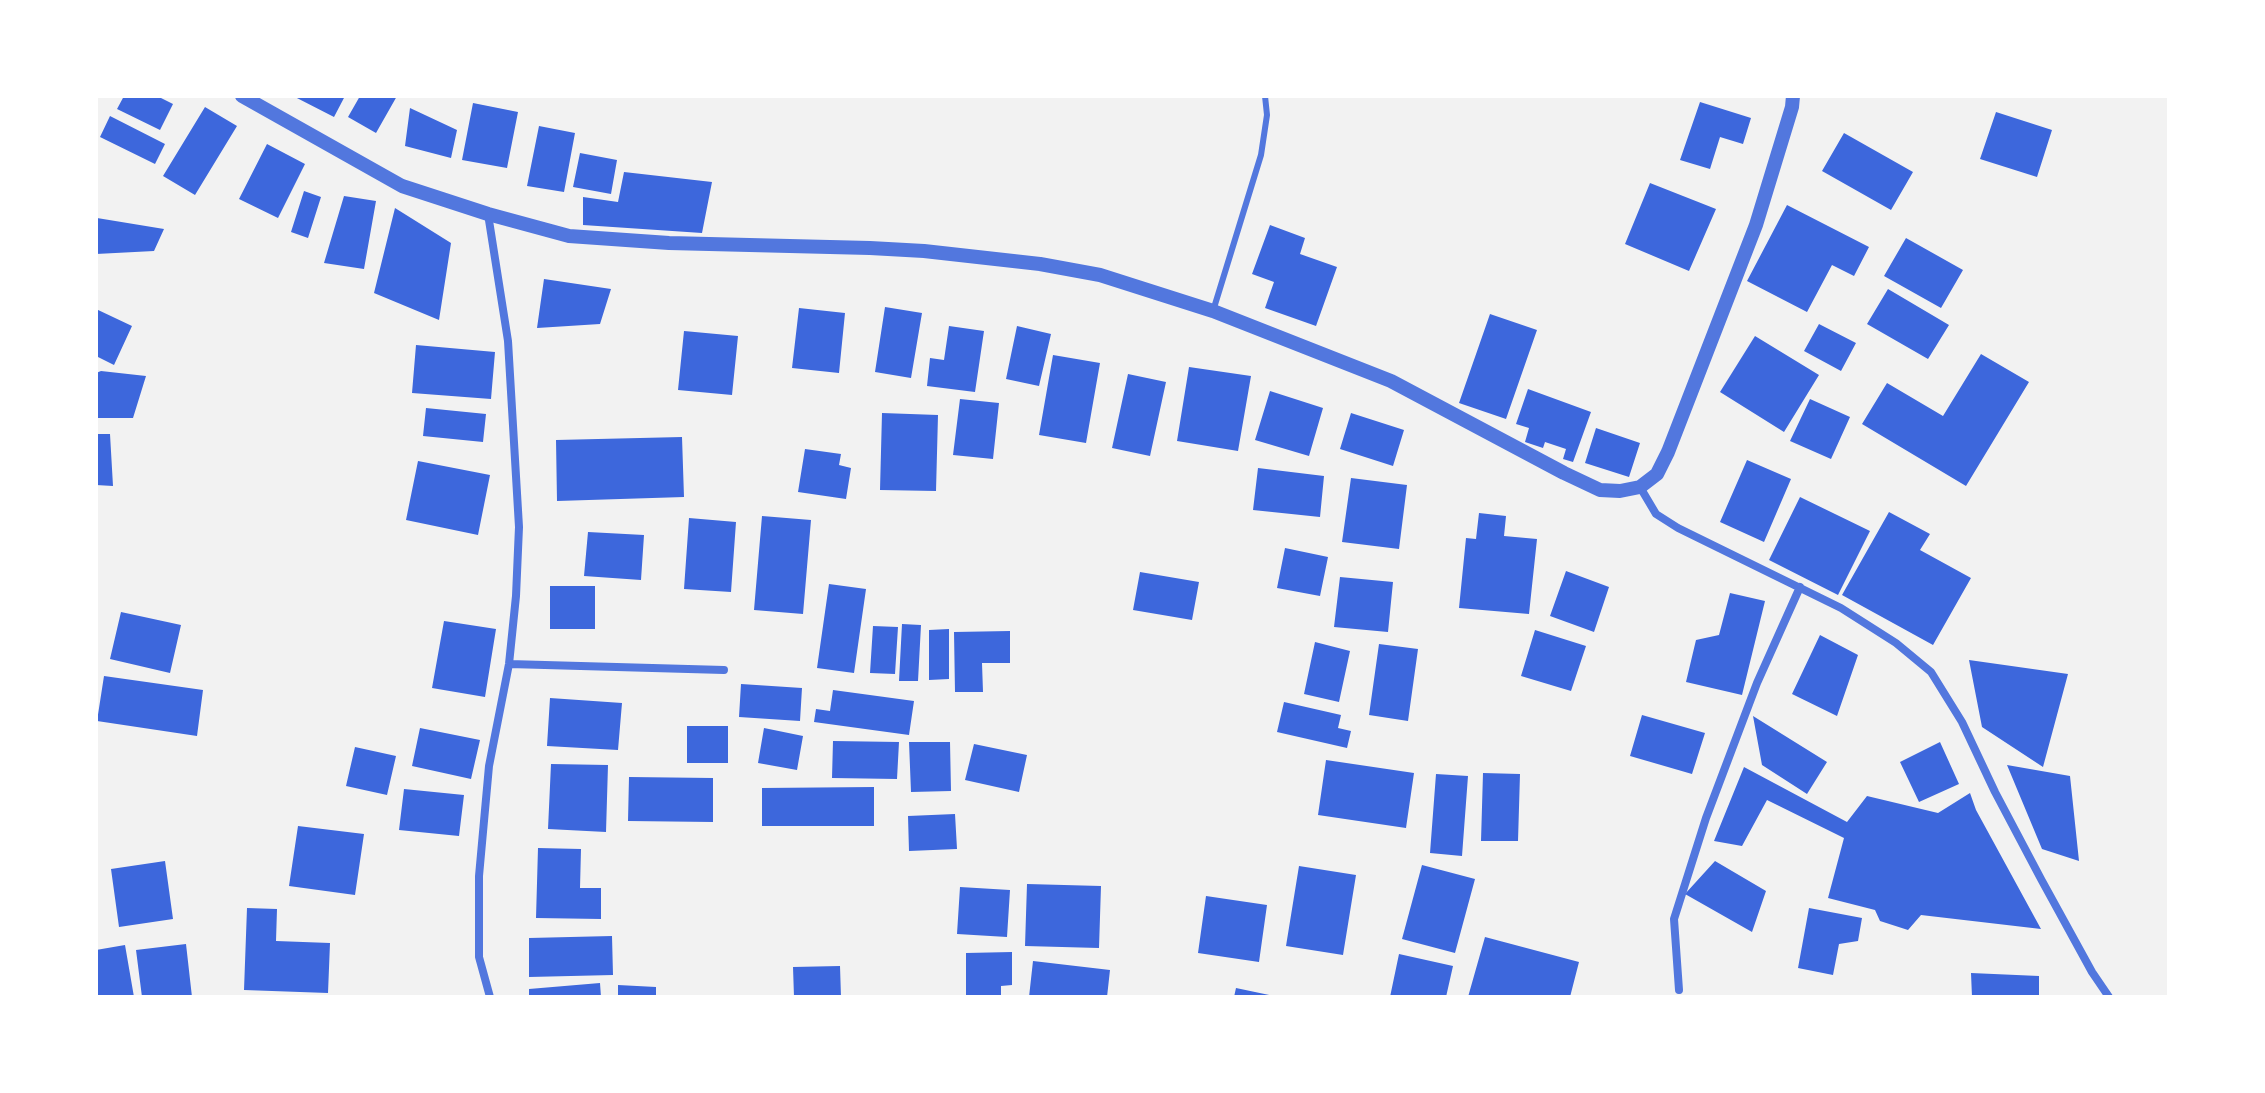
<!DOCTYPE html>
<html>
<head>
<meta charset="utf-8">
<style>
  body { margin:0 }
  #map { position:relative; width:2265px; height:1093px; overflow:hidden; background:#f2f2f2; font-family:"Golos Text",sans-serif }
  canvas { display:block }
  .frame { position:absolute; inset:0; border:98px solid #fff; pointer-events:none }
</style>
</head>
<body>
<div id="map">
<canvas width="2265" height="1093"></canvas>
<div class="frame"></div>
</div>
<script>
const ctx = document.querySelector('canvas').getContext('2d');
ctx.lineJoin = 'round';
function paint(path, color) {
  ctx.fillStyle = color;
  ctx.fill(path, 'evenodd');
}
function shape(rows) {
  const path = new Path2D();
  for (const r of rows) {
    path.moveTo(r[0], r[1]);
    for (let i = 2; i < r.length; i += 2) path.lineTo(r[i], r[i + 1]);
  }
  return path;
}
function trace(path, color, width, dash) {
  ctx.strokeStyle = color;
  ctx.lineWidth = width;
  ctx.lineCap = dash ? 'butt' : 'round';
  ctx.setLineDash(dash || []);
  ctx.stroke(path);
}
const building = shape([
  [124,96,157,96,173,104,160,130,117,109],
  [293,96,345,96,334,117],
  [360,96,397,96,376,133,348,117],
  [1700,102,1751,118,1743,144,1720,137,1710,169,1680,160],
  [473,103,518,112,507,168,462,160],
  [205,107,237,126,195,195,163,176],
  [410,108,457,130,451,158,405,146],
  [1996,112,2052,130,2037,177,1980,159],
  [110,116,165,144,155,164,100,137],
  [539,126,575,133,564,192,527,186],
  [1844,133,1913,172,1891,210,1822,171],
  [267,144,305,164,278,218,239,199],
  [580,153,617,160,611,194,573,187],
  [624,172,712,182,702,233,583,225,583,197,618,202],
  [1650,183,1716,209,1689,271,1625,244],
  [304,191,321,197,308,238,291,232],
  [344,196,376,201,364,269,324,263],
  [1787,205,1869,247,1854,276,1832,265,1807,312,1747,281],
  [395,208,451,243,439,320,374,293],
  [97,218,164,229,154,251,96,254],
  [1270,225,1305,238,1300,254,1337,267,1316,326,1265,308,1274,282,1252,274],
  [1906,238,1963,270,1941,308,1884,276],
  [544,279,611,289,600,324,537,328],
  [1888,289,1949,325,1928,359,1867,324],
  [885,307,922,313,911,378,875,372],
  [799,308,845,313,839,373,792,368],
  [96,309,132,326,114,365,96,356],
  [1490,314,1537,330,1506,419,1459,403],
  [1819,324,1856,343,1841,371,1804,351],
  [949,326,984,331,975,392,927,386,930,358,944,360],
  [1017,326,1051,334,1039,386,1006,379],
  [684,331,738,336,732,395,678,390],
  [1755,336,1819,375,1784,432,1720,392],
  [416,345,495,352,491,399,412,393],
  [1981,354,2029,382,1966,486,1862,424,1887,383,1943,416],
  [1053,355,1100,363,1086,443,1039,435],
  [1189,367,1251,376,1238,451,1177,441],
  [101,371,146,376,133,418,96,418,96,373],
  [1128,374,1166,382,1150,456,1112,448],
  [1528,389,1591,412,1573,462,1563,459,1566,449,1545,442,1543,448,1525,442,1529,428,1516,424],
  [1270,391,1323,408,1309,456,1255,440],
  [960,399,999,403,993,459,953,455],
  [1810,399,1850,417,1831,459,1790,441],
  [426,408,486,414,483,442,423,436],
  [882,413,938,415,936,491,880,490],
  [1351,413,1404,430,1393,466,1340,449],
  [1596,428,1640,443,1629,477,1585,463],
  [96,434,110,434,113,486,96,485],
  [682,437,684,497,557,501,556,440],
  [805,449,841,454,839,465,851,468,846,499,798,492],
  [1747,460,1791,479,1764,542,1720,522],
  [418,461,490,475,478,535,406,520],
  [1258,468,1324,476,1320,517,1253,510],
  [1351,478,1407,485,1399,549,1342,542],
  [1800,497,1870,531,1838,595,1769,560],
  [1889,512,1930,534,1920,550,1971,578,1933,645,1842,595],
  [1479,513,1506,516,1504,536,1537,539,1529,614,1459,608,1466,538,1476,539],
  [762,516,811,520,803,614,754,610],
  [689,518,736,522,731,592,684,589],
  [588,532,644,535,641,580,584,576],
  [1285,548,1328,557,1320,596,1277,588],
  [1566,571,1609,587,1594,632,1550,616],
  [1140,572,1199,582,1192,620,1133,610],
  [1340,577,1393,582,1388,632,1334,627],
  [829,584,866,589,854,673,817,668],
  [550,586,595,586,595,629,550,629],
  [1730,593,1765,601,1742,695,1686,682,1696,640,1719,635],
  [121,612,181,625,170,673,110,659],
  [444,621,496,629,485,697,432,688],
  [902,624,921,625,918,681,899,681],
  [873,626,898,627,895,674,870,673],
  [949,629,949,679,929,680,929,630],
  [1535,630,1586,646,1571,691,1521,676],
  [1010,631,1010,663,982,663,983,692,955,692,954,632],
  [1820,635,1858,655,1837,716,1792,694],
  [1315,642,1350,651,1339,702,1304,694],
  [1379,644,1418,649,1408,721,1369,715],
  [1969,660,2068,674,2043,767,1982,727],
  [104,676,203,690,197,736,97,721],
  [741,684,802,688,800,721,739,717],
  [833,690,914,701,909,735,814,722,816,709,830,711],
  [550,698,622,703,618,750,547,746],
  [1284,702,1341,715,1338,728,1351,731,1347,748,1277,732],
  [1642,715,1705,733,1692,774,1630,756],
  [1753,716,1827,762,1807,794,1762,765],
  [687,726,728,726,728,763,687,763],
  [420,728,480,740,471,779,412,766],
  [764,728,803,736,797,770,758,763],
  [833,741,899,742,897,779,832,778],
  [909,742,950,742,951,791,911,792],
  [1940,742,1959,784,1919,802,1900,762],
  [974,744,1027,755,1019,792,965,780],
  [355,747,396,756,387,795,346,786],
  [1326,760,1414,773,1406,828,1318,815],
  [551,764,608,765,606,832,548,829],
  [2007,765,2070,776,2079,861,2042,849],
  [1744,767,1847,822,1867,796,1938,813,1970,793,1976,810,2041,929,1921,915,1908,930,1880,921,1875,910,1828,898,1844,838,1767,800,1742,846,1714,841],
  [1483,773,1520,774,1518,841,1481,841],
  [1436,774,1468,776,1462,856,1430,853],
  [629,777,713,778,713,822,628,821],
  [874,787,874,826,762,826,762,788],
  [404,789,464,795,459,836,399,830],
  [955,814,957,849,909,851,908,816],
  [298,826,364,834,355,895,289,886],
  [538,848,581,849,580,888,601,888,601,919,536,918],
  [165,861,173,919,119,927,111,869],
  [1715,861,1766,891,1752,932,1685,894],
  [1422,865,1475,879,1455,953,1402,939],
  [1299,866,1356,875,1343,955,1286,946],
  [1027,884,1101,886,1099,948,1025,946],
  [960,887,1010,890,1007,937,957,934],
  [1206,896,1267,905,1259,962,1198,953],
  [247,908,277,909,276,941,330,943,328,993,244,990],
  [1809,908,1862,918,1858,941,1839,944,1833,975,1798,968],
  [612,936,613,975,529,977,529,938],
  [1485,937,1579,962,1570,997,1468,997],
  [186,944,192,997,142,997,136,950],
  [125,945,134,997,96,997,96,950],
  [1012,952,1012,985,1001,986,1001,997,966,997,966,953],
  [1399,954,1453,966,1446,997,1390,997],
  [1033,961,1110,970,1107,997,1029,997],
  [840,966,841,997,794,997,793,967],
  [1971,973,2039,976,2039,997,1972,997],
  [600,983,601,997,529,997,529,989],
  [618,985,656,987,656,997,618,997],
  [1236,988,1274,996,1274,997,1234,997]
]);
const service = shape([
  [1213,311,1261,155,1267,115,1265,96]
]);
const minor = shape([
  [488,214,508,341,519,527,516,596,509,664,489,766,479,876,479,957,490,997],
  [1640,487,1656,514,1678,528,1841,608,1896,643,1931,672,1962,722,1995,792,2041,879,2092,972,2109,997],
  [509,664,724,670],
  [1679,990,1674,919,1706,818,1757,683,1800,587]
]);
const tertiary = shape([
  [242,96,402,186,488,214,569,236,669,243,870,248,924,251,1040,264,1100,275,1213,311,1391,381,1564,473,1600,490,1620,491,1640,487,1657,474,1668,452,1756,225,1792,107,1793,96]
]);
paint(building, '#3d67dc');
trace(service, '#5277de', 6);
trace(minor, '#5277de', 8);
trace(tertiary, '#5277de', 14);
</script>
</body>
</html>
